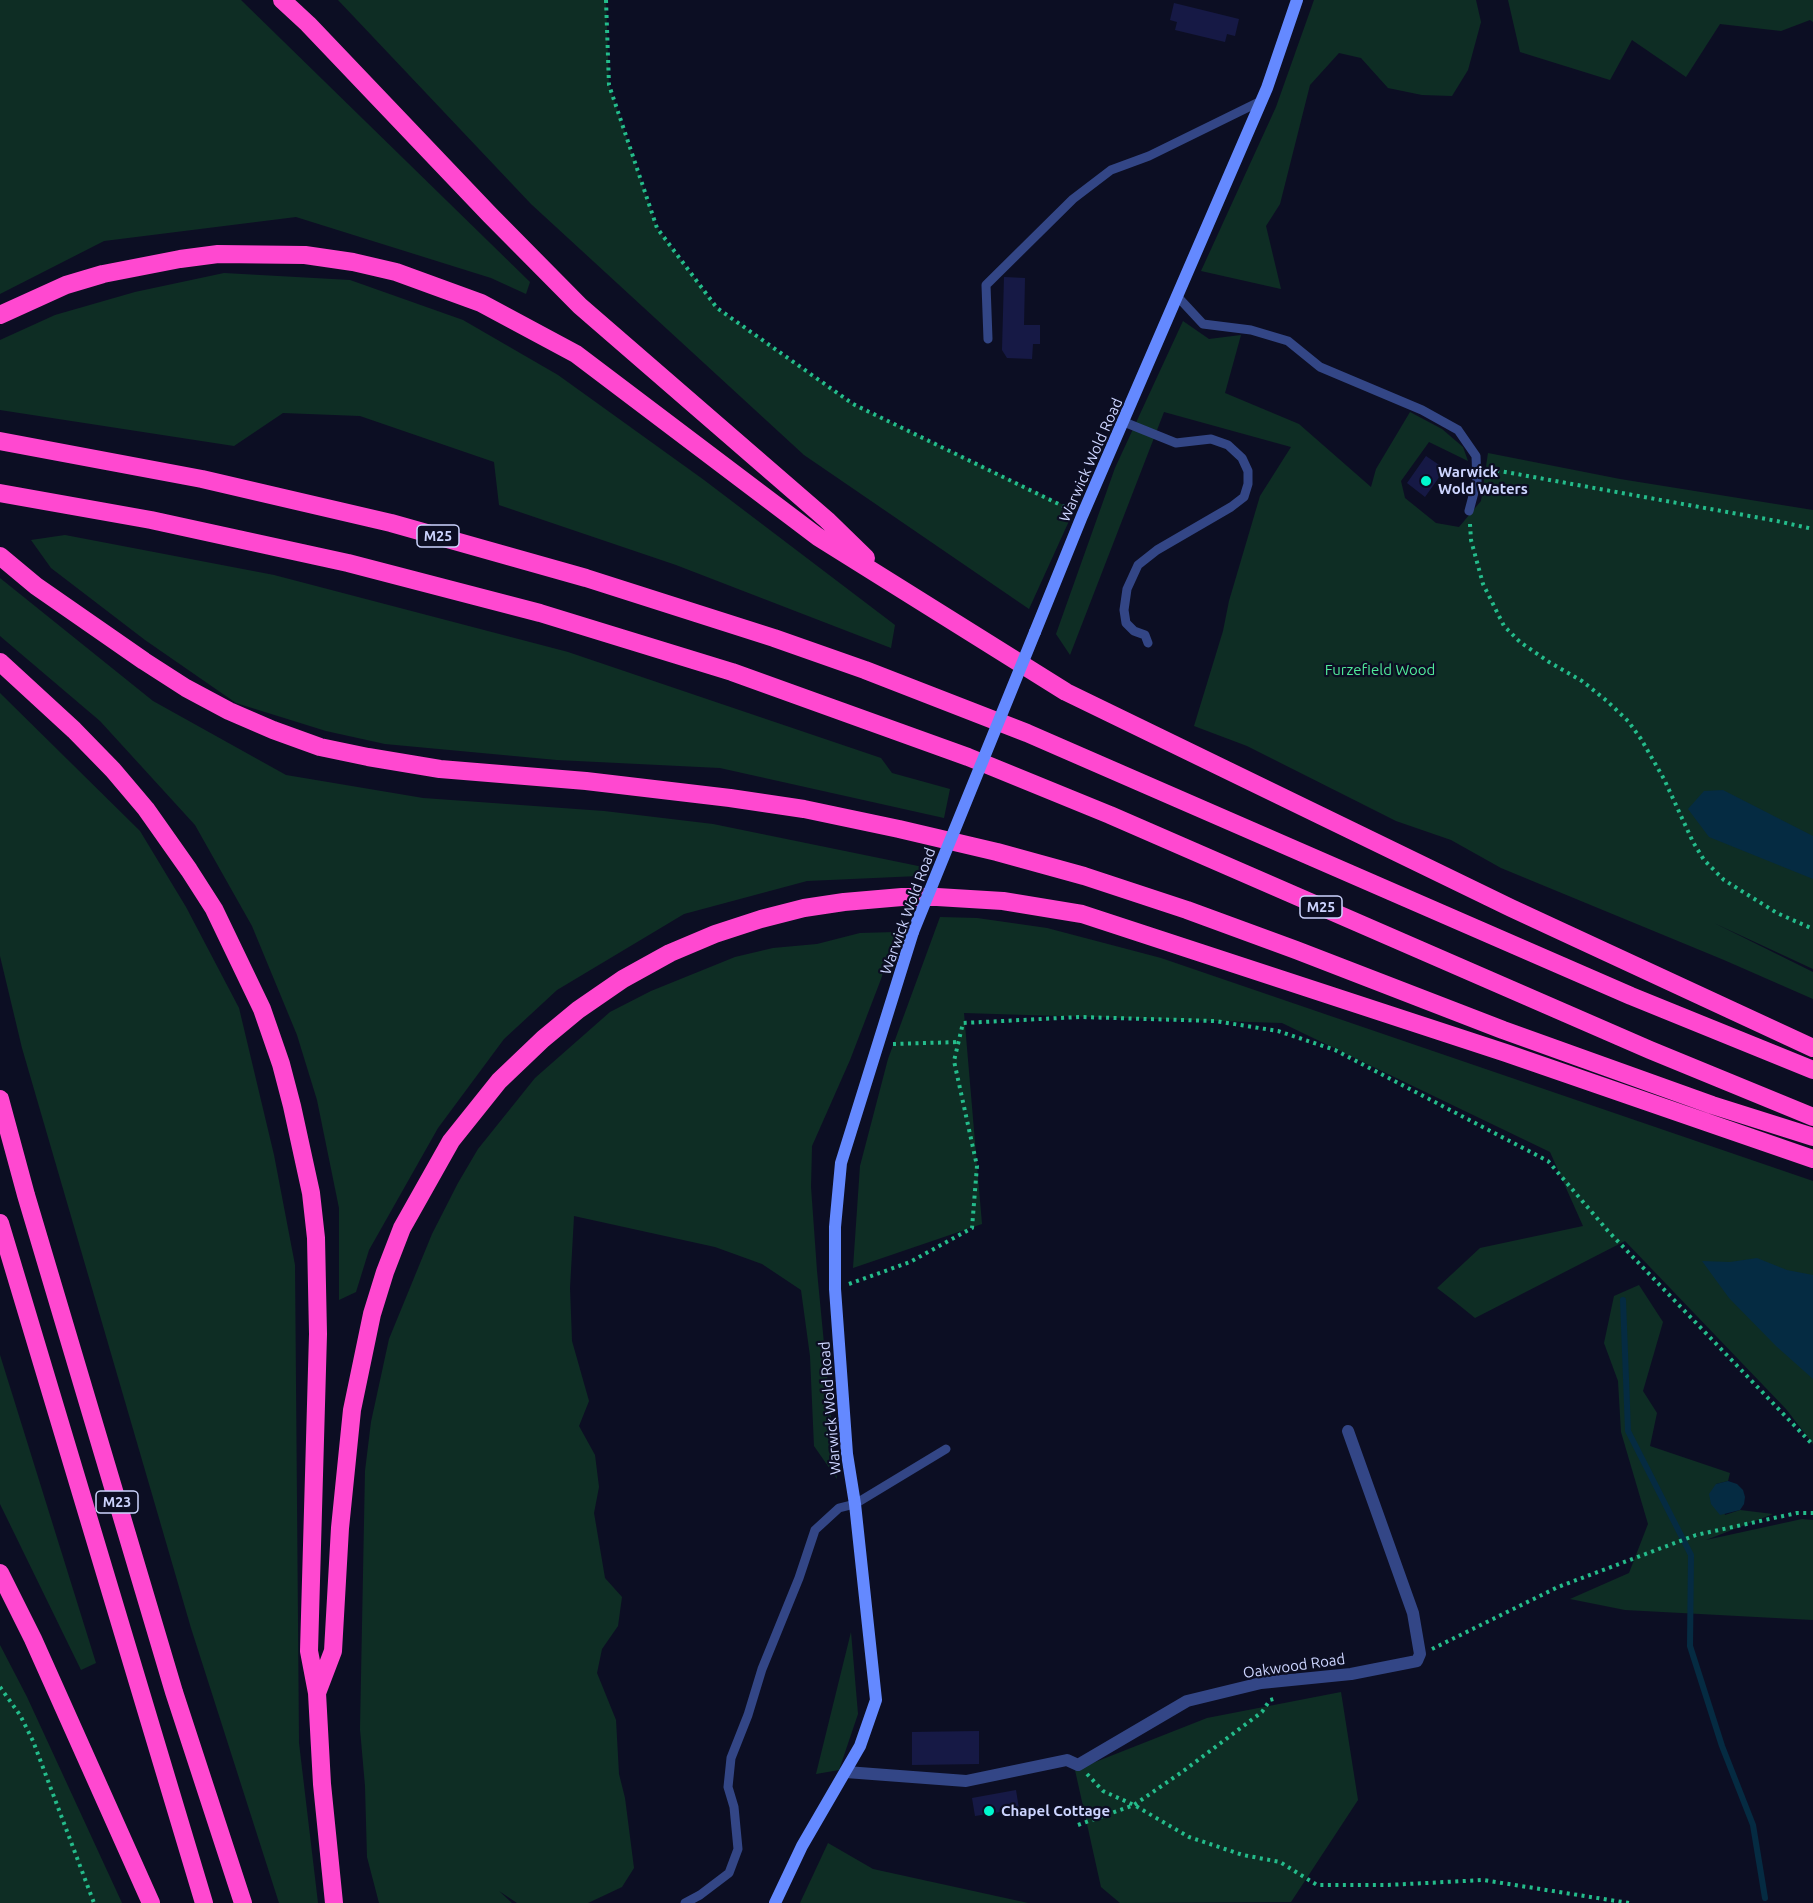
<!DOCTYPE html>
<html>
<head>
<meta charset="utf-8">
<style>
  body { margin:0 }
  canvas { display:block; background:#0c0e23 }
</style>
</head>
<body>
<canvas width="1813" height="1903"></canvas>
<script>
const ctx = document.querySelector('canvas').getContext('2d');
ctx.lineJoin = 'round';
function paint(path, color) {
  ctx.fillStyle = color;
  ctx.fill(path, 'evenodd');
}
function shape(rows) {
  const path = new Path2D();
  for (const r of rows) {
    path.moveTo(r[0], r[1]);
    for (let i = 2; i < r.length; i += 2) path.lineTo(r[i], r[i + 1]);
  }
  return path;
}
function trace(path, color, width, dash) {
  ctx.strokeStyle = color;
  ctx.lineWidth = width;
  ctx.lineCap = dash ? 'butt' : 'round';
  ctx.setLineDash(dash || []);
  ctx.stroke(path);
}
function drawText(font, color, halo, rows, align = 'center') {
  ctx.font = font + ' Ubuntu,sans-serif';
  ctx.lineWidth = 4.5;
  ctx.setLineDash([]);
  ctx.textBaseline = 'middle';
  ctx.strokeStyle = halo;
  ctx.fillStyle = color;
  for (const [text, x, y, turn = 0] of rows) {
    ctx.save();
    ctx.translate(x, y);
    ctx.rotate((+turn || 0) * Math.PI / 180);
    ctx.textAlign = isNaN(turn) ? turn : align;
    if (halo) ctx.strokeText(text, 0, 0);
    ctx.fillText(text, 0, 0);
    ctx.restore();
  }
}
const green = shape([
  [0,0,241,0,530,282,526,294,491,278,296,217,104,241,0,294],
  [338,0,606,0,609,85,657,228,717,308,853,404,1074,510,1029,609,804,455,531,204],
  [1314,0,1476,0,1481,22,1468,70,1452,96,1422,95,1388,88,1361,58,1339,53,1310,85,1280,204,1266,226,1281,289,1201,271,1276,107],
  [1508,0,1813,0,1813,22,1810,20,1781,31,1720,24,1686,77,1632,40,1610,80,1520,52],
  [224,273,350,280,463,320,558,375,704,480,895,625,891,648,676,565,499,505,494,462,360,416,283,413,234,446,0,410,0,340,55,315,135,292],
  [1183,321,1209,339,1241,335,1225,393,1299,424,1371,487,1376,469,1410,412,1442,429,1463,447,1468,461,1429,442,1401,481,1405,498,1436,523,1459,527,1481,501,1488,453,1620,479,1813,510,1813,969,1714,923,1813,972,1813,999,1724,960,1501,868,1451,840,1396,821,1247,746,1194,726,1223,631,1229,601,1260,496,1291,447,1164,412,1070,655,1056,634,1115,468],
  [65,535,274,575,568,652,881,758,892,773,950,789,944,818,720,768,557,760,385,744,326,731,236,703,145,640,51,568,31,540],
  [0,578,153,701,286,775,423,798,604,811,713,824,923,867,918,876,807,881,684,914,557,990,504,1039,438,1128,369,1250,356,1292,339,1300,339,1208,317,1100,297,1035,252,926,195,825,100,721,0,636],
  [0,693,140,831,186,907,239,1008,274,1155,295,1265,299,1743,318,1903,279,1903,191,1628,22,1048,0,956],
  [940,917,977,918,1047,928,1161,958,1813,1181,1813,1444,1786,1409,1625,1241,1475,1318,1454,1301,1437,1288,1480,1248,1583,1226,1550,1152,1282,1023,964,1013,982,1224,853,1268,860,1166,888,1059],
  [896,932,881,979,850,1060,812,1146,811,1187,817,1271,837,1479,814,1446,810,1356,801,1290,762,1264,715,1247,574,1216,570,1288,572,1341,589,1401,579,1426,595,1455,599,1487,594,1513,605,1578,622,1597,618,1626,602,1649,597,1673,616,1720,619,1774,625,1798,634,1868,622,1887,588,1903,517,1903,499,1891,512,1903,379,1903,367,1857,365,1786,360,1729,365,1471,371,1422,389,1339,432,1234,458,1183,478,1149,535,1078,610,1012,651,991,735,957,773,948,817,944,860,933],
  [1639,1285,1663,1322,1643,1391,1657,1413,1650,1446,1730,1473,1728,1481,1716,1484,1725,1515,1740,1510,1773,1514,1706,1540,1802,1519,1813,1520,1813,1620,1625,1610,1570,1599,1629,1573,1648,1524,1621,1432,1618,1381,1604,1343,1614,1296],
  [0,1355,96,1663,81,1670,0,1504],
  [851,1632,858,1714,839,1770,816,1774],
  [0,1645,27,1697,122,1903,0,1903],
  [1341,1692,1358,1800,1291,1902,1120,1903,1101,1887,1075,1770,1207,1718],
  [828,1843,873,1869,1028,1903,800,1903]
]);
const water = shape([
  [1723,790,1813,836,1813,879,1709,837,1688,809,1704,791],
  [1757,1258,1787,1270,1813,1275,1813,1379,1776,1346,1729,1298,1702,1261,1730,1262],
  [1728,1481,1737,1484,1743,1490,1745,1497,1744,1504,1740,1510,1720,1515,1711,1504,1709,1494,1716,1484]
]);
const stream = shape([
  [1623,1300,1628,1431,1691,1555,1690,1646,1722,1746,1753,1825,1765,1898]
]);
const building = shape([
  [1174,3,1239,19,1235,36,1227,34,1225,42,1175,30,1177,22,1170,20],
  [1004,277,1025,278,1024,325,1040,325,1040,344,1033,344,1032,359,1007,358,1002,350],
  [1426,456,1445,469,1425,497,1407,483],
  [979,1731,979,1764,912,1765,912,1732],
  [1016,1790,1019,1809,975,1816,972,1798]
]);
const path = shape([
  [606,0,609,85,657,228,717,308,853,404,1071,510],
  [1489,469,1777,521,1813,529],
  [1470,524,1471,540,1483,584,1504,626,1520,642,1549,662,1582,681,1607,701,1628,721,1641,739,1664,779,1693,842,1704,860,1724,880,1777,913,1813,929],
  [893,1044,959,1042],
  [849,1284,910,1262,972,1228,977,1166,954,1061,963,1023,1080,1017,1215,1021,1278,1031,1335,1050,1548,1161,1608,1231,1813,1445],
  [1432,1649,1558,1587,1696,1535,1797,1513,1813,1513],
  [0,1687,20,1715,33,1741,94,1903],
  [1087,1774,1103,1791,1134,1805,1189,1837,1243,1855,1280,1862,1317,1885,1388,1885,1483,1880,1629,1903],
  [1078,1825,1134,1805,1182,1772,1262,1712,1270,1700,1277,1698]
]);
const lane = shape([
  [1177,296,1203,324,1251,330,1288,341,1320,367,1422,410,1458,430,1476,456,1477,481,1469,511],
  [988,339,986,285,1073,199,1111,170,1149,156,1259,102],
  [1124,422,1176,443,1211,439,1228,445,1242,458,1248,471,1248,484,1244,497,1231,507,1157,550,1138,565,1127,589,1124,610,1126,623,1134,631,1145,635,1148,643],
  [685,1903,700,1895,729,1873,738,1849,734,1807,728,1787,731,1758,748,1715,762,1669,799,1578,815,1530,839,1508,855,1504,946,1449]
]);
const street = shape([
  [846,1772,966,1781,1067,1760,1078,1765,1187,1701,1261,1683,1351,1674,1417,1661,1420,1654,1413,1613,1348,1431]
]);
const secondary = shape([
  [1035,632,1082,516,1267,88,1297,0],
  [775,1903,802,1846,860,1746,876,1700,855,1504,847,1454,835,1289,835,1227,841,1163,913,932]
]);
const highway = shape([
  [282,0,308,24,490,215,580,306,827,520,866,558],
  [0,315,66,285,103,274,180,259,218,254,305,255,353,262,396,272,481,303,576,354,818,537,1066,692,1511,908,1813,1048],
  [0,441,202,479,391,523,586,578,774,638,865,670,1027,733,1631,996,1813,1070],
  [0,493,151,520,348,563,540,613,732,672,968,757,1110,815,1650,1050,1813,1117],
  [0,556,36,586,144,661,186,688,229,711,273,730,320,747,368,757,440,769,586,781,730,798,804,809,899,829,997,852,1084,876,1187,910,1296,950,1503,1030,1712,1105,1813,1137],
  [0,662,74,730,113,770,146,809,189,870,214,909,262,1009,281,1064,292,1106,311,1193,316,1238,318,1334,309,1651,317,1693,322,1784,334,1903],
  [0,1099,26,1195,174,1692,243,1903],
  [0,1223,204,1903],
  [0,1573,33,1639,151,1903],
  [317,1693,333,1651,340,1528,352,1410,372,1314,385,1272,402,1228,451,1141,499,1081,543,1039,578,1010,623,979,670,953,715,934,761,919,804,908,844,902,902,897,937,897,1003,901,1082,914,1506,1053,1813,1159]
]);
const secondaryBridge = shape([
  [913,932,1035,632]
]);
const markers = [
  [1426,481,6,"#00f8cf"],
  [989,1811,6,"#00f8cf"]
];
const shields = [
  [438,536,42],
  [1321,907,42],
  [117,1502,42]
];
const shieldNames = [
  ["M25",438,536],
  ["M25",1321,907],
  ["M23",117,1502]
];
const streetNames = [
  ["Warwick Wold Road",1091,460,-66],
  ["Warwick Wold Road",908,911,-70],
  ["Warwick Wold Road",830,1408,-95],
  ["Oakwood Road",1294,1666,-8]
];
const poiNames = [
  ["Warwick",1438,472],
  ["Wold Waters",1438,489],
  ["Chapel Cottage",1001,1811]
];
const parkNames = [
  ["Furzefield Wood",1380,670]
];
paint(green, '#0e2d24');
paint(water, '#052b42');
trace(stream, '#052b42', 6);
paint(building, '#161945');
trace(path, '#24bc8b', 4, [3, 4.5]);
trace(lane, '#334686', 9);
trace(street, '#334686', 12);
trace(secondary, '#6489ff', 12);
trace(highway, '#ff48d0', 18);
trace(secondaryBridge, '#6489ff', 12);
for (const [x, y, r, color] of markers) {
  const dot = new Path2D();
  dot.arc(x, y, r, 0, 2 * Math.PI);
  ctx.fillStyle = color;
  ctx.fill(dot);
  trace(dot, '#0c0e23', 2);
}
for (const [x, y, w] of shields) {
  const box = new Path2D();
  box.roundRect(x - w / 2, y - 11, w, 22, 4.5);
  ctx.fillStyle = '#0c0e23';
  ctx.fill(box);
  trace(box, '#cdd5ff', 1.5);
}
drawText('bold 14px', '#cdd5ff', null, shieldNames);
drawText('15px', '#cdd5ff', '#0c0e23', streetNames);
drawText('bold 15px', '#cdd5ff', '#0c0e23', poiNames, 'left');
drawText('15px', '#50e99a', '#0c0e23', parkNames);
</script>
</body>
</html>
